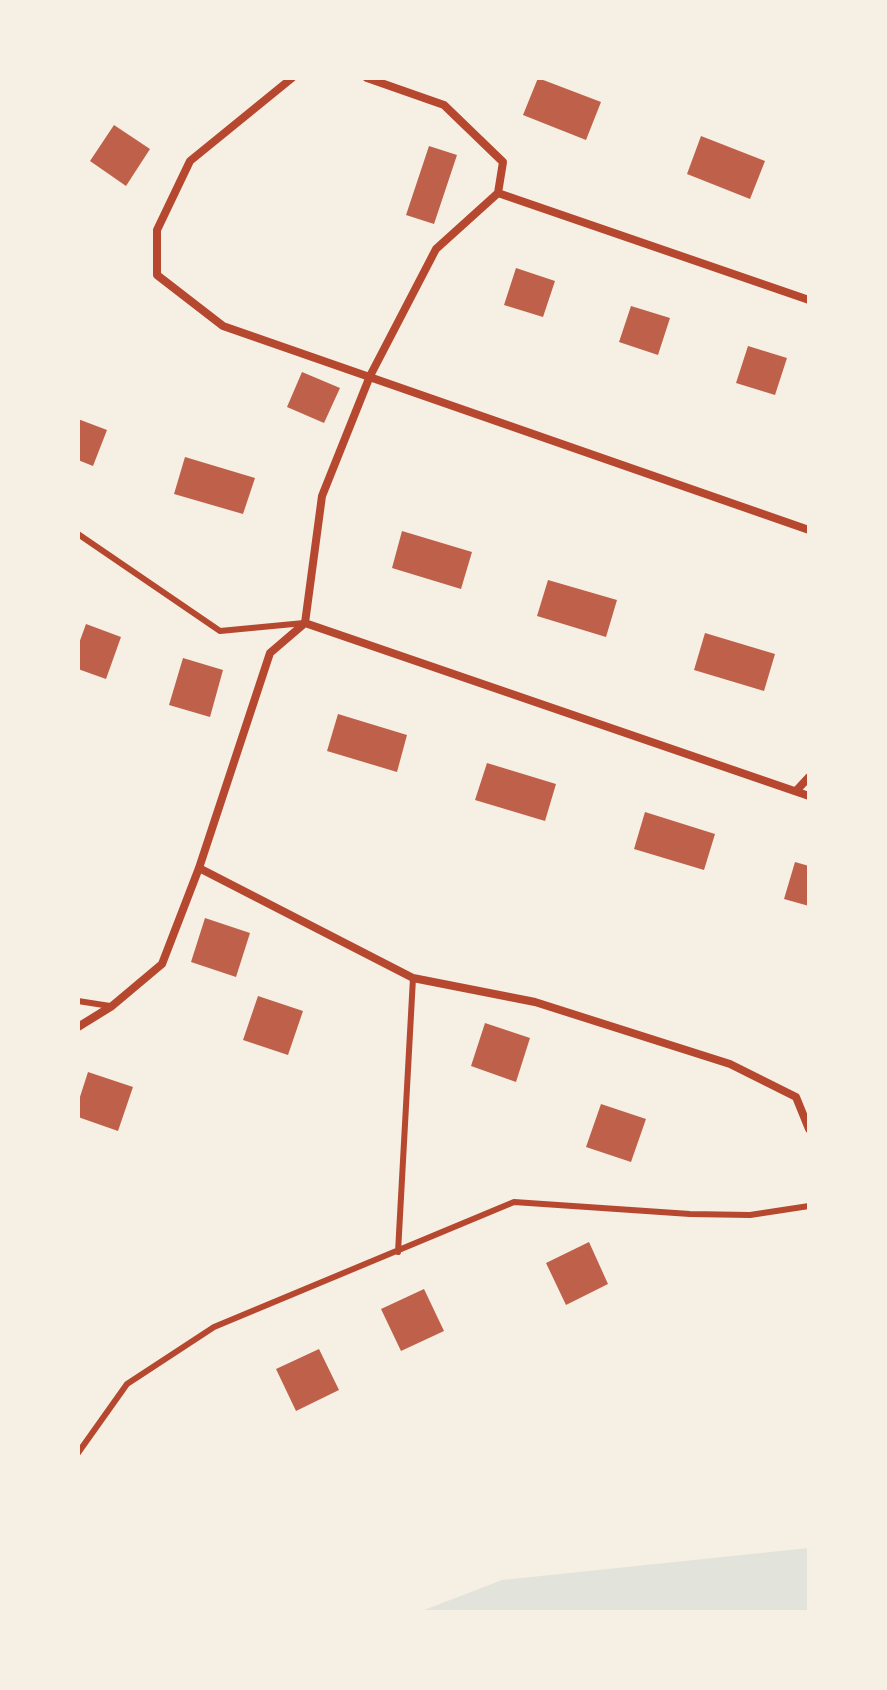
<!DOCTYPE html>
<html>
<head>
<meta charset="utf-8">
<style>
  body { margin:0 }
  #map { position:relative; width:887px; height:1690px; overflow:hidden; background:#f6efe4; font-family:"Exo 2",sans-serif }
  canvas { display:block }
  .frame { position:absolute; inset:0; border:80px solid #f6efe4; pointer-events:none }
</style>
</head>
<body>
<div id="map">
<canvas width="887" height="1690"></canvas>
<div class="frame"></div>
</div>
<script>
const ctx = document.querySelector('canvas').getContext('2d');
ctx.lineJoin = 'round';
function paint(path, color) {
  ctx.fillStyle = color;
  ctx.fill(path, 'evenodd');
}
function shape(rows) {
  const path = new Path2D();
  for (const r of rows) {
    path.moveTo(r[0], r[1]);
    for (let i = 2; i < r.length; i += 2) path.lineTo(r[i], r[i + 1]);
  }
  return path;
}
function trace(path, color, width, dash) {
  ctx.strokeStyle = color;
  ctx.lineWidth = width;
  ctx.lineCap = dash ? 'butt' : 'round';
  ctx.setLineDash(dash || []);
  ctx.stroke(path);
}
const green = shape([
  [809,1548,809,1612,419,1612,502,1580]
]);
const building = shape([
  [538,78,601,102,586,140,523,115],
  [114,125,150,149,126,186,90,161],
  [701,136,765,161,750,199,687,174],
  [429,146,457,155,434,224,406,215],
  [516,268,555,281,543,317,504,305],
  [631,306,670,318,658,355,619,342],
  [748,346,787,358,775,395,736,383],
  [302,372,340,388,324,423,287,407],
  [78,419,107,430,93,466,78,460],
  [185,457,255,478,243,514,174,494],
  [402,531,472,552,461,589,392,568],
  [548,580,617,600,606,637,537,616],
  [86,624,121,637,106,679,78,669,78,646],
  [705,633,775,654,764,691,694,670],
  [183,658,223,670,210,717,169,705],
  [338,714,407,735,397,772,327,751],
  [487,763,556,784,545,821,475,800],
  [645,812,715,834,704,870,634,849],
  [795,862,809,866,809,906,784,899],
  [205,918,250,933,236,977,191,962],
  [258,996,303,1011,288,1055,243,1040],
  [485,1023,530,1038,516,1082,471,1066],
  [88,1072,133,1087,118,1131,78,1117,78,1103],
  [601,1104,646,1119,631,1162,586,1147],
  [589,1242,608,1284,566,1305,546,1263],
  [424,1289,444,1331,401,1351,381,1309],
  [319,1349,339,1390,296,1411,276,1369]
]);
const service = shape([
  [78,534,220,631,304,623],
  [78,1001,110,1006],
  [398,1252,413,978],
  [78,1453,127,1384,214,1327,514,1202,690,1214,750,1215,809,1206]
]);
const minor = shape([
  [292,78,190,161,157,230,157,275,223,326,809,530],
  [367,78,444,105,503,162,498,193,809,300],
  [305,623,809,796],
  [305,623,322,496,370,376,436,249,498,193],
  [796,791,809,777],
  [199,868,413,978,535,1002,730,1064,796,1097,809,1129],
  [78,1027,112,1006,162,964,199,868,270,653,305,623]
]);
paint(green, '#e2e4dc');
paint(building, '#bf614a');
trace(service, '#b5482f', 6);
trace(minor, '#b5482f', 8);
</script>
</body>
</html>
